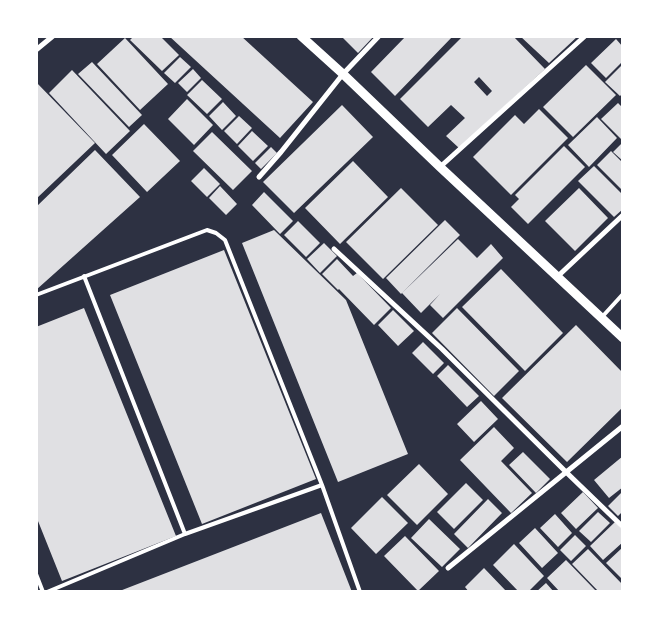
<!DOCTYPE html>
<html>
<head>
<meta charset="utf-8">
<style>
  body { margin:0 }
  #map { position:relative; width:659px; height:628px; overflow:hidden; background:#2d3142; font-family:"Work Sans",sans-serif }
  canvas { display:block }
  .frame { position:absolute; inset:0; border:38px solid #fff; pointer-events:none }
</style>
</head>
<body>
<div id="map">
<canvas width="659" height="628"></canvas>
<div class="frame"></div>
</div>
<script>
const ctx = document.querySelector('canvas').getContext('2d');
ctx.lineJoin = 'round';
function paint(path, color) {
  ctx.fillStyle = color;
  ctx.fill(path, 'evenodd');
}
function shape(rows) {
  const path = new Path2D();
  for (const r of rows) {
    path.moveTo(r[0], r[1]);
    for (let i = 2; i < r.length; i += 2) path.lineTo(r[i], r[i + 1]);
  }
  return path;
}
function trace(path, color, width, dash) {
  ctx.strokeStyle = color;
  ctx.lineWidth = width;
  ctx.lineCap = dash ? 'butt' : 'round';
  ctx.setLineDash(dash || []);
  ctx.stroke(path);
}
const building = shape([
  [134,36,160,36,179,55,162,71,130,40],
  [169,36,241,36,313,102,280,138],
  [341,36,374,36,358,53],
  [406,36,453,36,395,96,371,72],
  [463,36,513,36,545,69,459,148,446,136,465,118,451,105,428,127,400,99],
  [479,77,492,91,487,96,474,82],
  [520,36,578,36,549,63],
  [125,38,168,84,140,110,97,64],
  [616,39,623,47,623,61,606,78,591,63],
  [180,57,191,67,175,83,164,73],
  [92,62,142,115,129,127,78,74],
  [623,64,623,93,620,96,605,82],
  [586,65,616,95,573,137,543,107],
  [193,69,201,78,187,92,178,83],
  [72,70,130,131,106,154,49,93],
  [202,80,222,99,207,114,187,95],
  [37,83,95,143,36,199,36,84],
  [187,99,213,125,194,145,168,119],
  [223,102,236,116,222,130,209,116],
  [618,103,623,108,623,141,601,119],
  [342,105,373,137,294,213,263,182],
  [539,109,568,138,511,195,473,157,515,115,524,124],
  [239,116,252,128,237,144,224,131],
  [597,117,617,138,589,167,568,145],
  [144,124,180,161,147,192,112,155],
  [252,131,268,146,253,161,238,146],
  [212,132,252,171,233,190,193,151],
  [623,142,623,161,613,152],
  [564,146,585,167,528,224,511,207,519,199,515,195],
  [271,147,277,153,261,169,255,163],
  [95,150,140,197,36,290,36,207],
  [611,151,623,163,623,191,597,165],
  [353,161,388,197,340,244,305,208],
  [594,166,623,195,623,209,614,217,578,181],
  [204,168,220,184,207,197,191,181],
  [220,186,237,204,226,215,209,198],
  [401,188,438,225,383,279,346,242],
  [579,188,608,218,575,251,545,221],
  [264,192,293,221,280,234,252,205],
  [445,220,460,235,401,294,386,278],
  [298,221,320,243,306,257,284,235],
  [274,230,346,300,408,454,338,482,242,243],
  [458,239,477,258,491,244,503,258,443,318,430,305,440,294,421,313,402,293],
  [324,243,337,256,320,273,307,259],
  [224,250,316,479,202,524,110,295],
  [337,259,353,276,357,273,391,308,374,325,339,289,338,290,322,274],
  [501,269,563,333,525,371,462,307],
  [84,308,176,536,62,581,36,516,36,327],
  [457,308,519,371,494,396,432,333],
  [393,310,414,331,398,346,378,325],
  [576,325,623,373,623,407,567,462,502,398],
  [423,342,444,363,433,374,412,353],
  [448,365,479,396,467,407,437,376],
  [481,401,498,419,474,442,457,424],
  [494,427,514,448,501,461,532,493,511,513,460,460],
  [523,452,550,479,536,493,509,465],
  [623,456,623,487,609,498,594,480],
  [419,464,448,494,417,525,387,495],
  [466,483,483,500,454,529,437,512],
  [623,491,623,511,618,516,608,506],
  [583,492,598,508,576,529,561,513],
  [382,497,408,523,376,554,351,528],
  [488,499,502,513,468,548,454,534],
  [598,512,610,523,591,542,579,531],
  [321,513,352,592,117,592],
  [555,514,572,533,558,547,540,528],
  [429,519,460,549,442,567,411,538],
  [615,522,623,530,623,542,603,560,590,546],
  [535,528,558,553,542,568,519,543],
  [575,535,586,546,571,561,560,550],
  [405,536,439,571,418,591,384,556],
  [514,544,544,576,528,592,519,592,493,565],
  [623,547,623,580,606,563],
  [588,549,623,585,623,589,620,592,599,592,572,564],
  [566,560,597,592,560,592,547,578],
  [484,568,507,592,469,592,465,587],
  [546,583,554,592,536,592]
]);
const service = shape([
  [84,276,185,534],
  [36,295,207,230,216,233,225,240,322,485,360,592],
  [602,317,623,294],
  [36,574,43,592],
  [47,592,185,534,322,485]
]);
const minor = shape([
  [36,50,53,36],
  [440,167,585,36],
  [259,177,281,152,343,74,379,36],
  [334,249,442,349,566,472,623,527],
  [557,277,623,215],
  [448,568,623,426]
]);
const tertiary = shape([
  [301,36,343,74,440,167,623,338]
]);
paint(building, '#e0e0e3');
trace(service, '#fff', 4);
trace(minor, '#fff', 5);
trace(tertiary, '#fff', 9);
</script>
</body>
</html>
